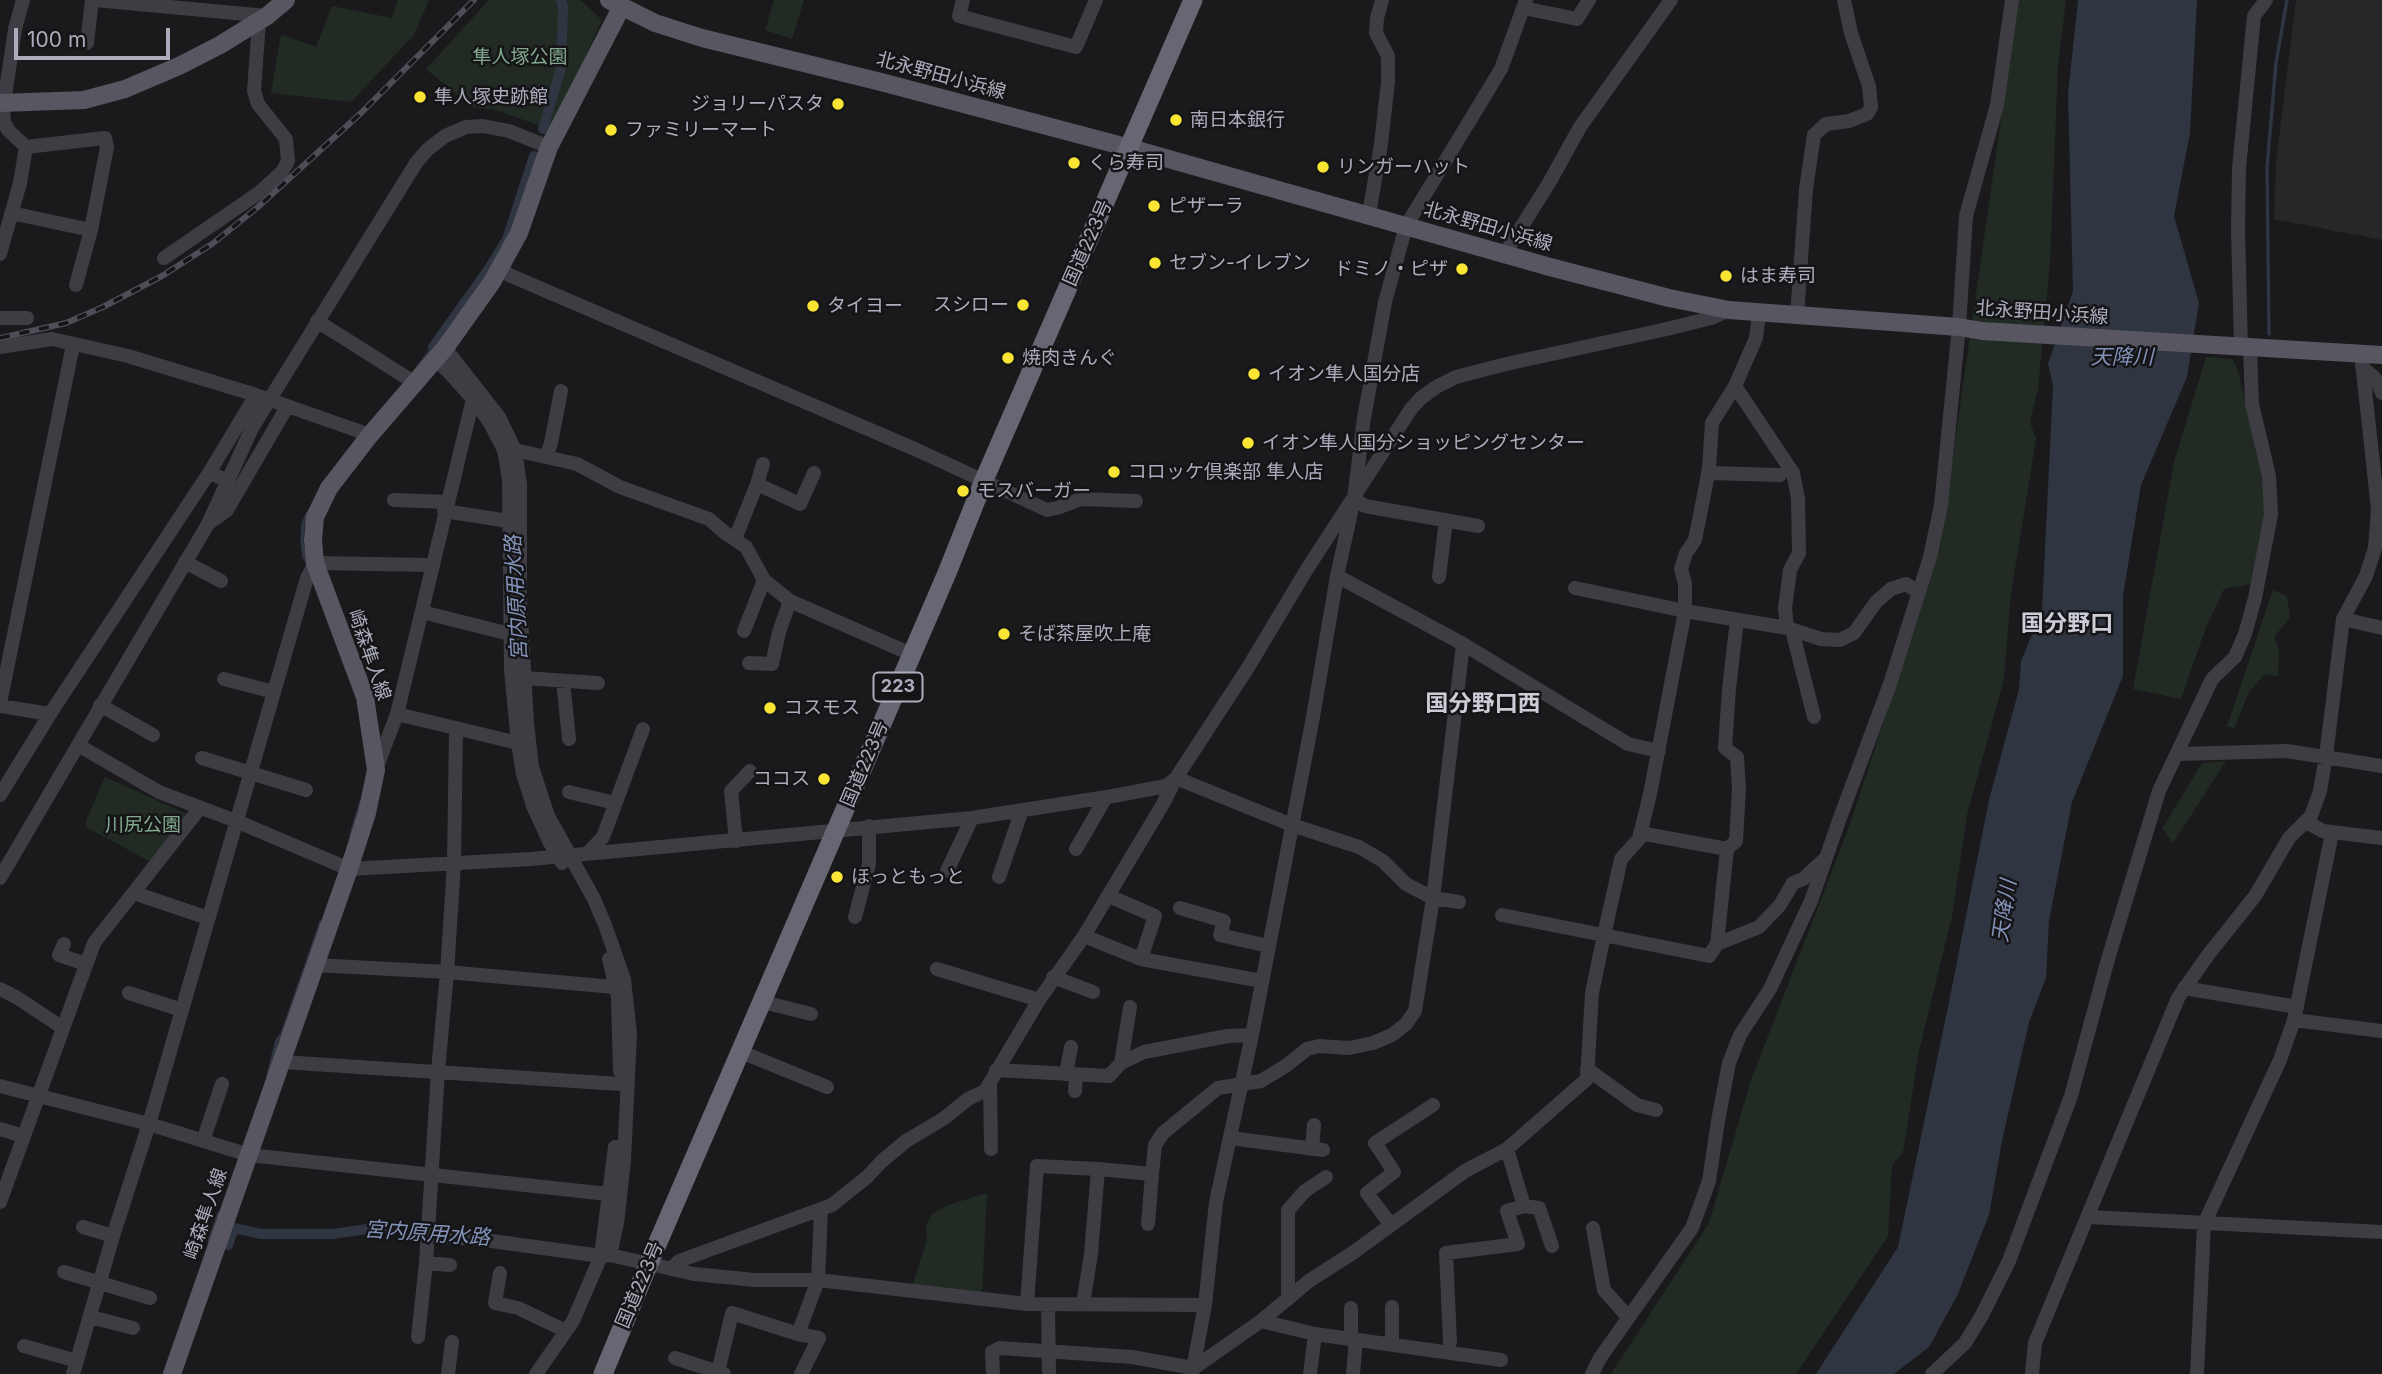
<!DOCTYPE html>
<html>
<head>
<meta charset="utf-8">
<style>
  body { margin:0 }
  #map { position:relative; width:2382px; height:1374px; overflow:hidden; background:#1a1a1c; font-family:Inter,sans-serif }
  canvas { display:block }
  .scale { position:absolute; left:14px; top:28px; width:156px; height:32px; box-sizing:border-box; border:4px solid #acadbc; border-top:0; padding-left:9px; font-size:21px; line-height:24px; white-space:nowrap; color:#acadbc; -webkit-text-stroke:5px #151517; paint-order:stroke }
</style>
</head>
<body>
<div id="map">
<canvas width="2382" height="1374"></canvas>
<div class="scale">100 m</div>
</div>
<script>
const ctx = document.querySelector('canvas').getContext('2d');
ctx.lineJoin = 'round';
function paint(path, color) {
  ctx.fillStyle = color;
  ctx.fill(path, 'evenodd');
}
function shape(rows) {
  const path = new Path2D();
  for (const r of rows) {
    path.moveTo(r[0], r[1]);
    for (let i = 2; i < r.length; i += 2) path.lineTo(r[i], r[i + 1]);
  }
  return path;
}
function trace(path, color, width, dash) {
  ctx.strokeStyle = color;
  ctx.lineWidth = width;
  ctx.lineCap = dash ? 'butt' : 'round';
  ctx.setLineDash(dash || []);
  ctx.stroke(path);
}
function drawText(font, color, halo, rows, align = 'center') {
  ctx.font = font + ' Inter,"Noto Sans JP",sans-serif';
  ctx.lineWidth = 5;
  ctx.setLineDash([]);
  ctx.textBaseline = 'middle';
  ctx.strokeStyle = halo;
  ctx.fillStyle = color;
  for (const [text, x, y, turn = 0] of rows) {
    ctx.save();
    ctx.translate(x, y);
    ctx.rotate((+turn || 0) * Math.PI / 180);
    ctx.textAlign = isNaN(turn) ? turn : align;
    if (halo) ctx.strokeText(text, 0, 0);
    ctx.fillText(text, 0, 0);
    ctx.restore();
  }
}
const built = shape([
  [2296,0,2382,0,2382,240,2274,219,2276,162]
]);
const green = shape([
  [398,0,429,0,414,35,351,102,271,93,281,34,316,47,332,6,392,18],
  [489,0,580,0,602,20,552,130,496,110,472,107,426,69],
  [774,0,804,0,792,39,765,30],
  [2018,0,2066,0,2058,65,2050,262,2038,389,2030,422,2036,439,2011,593,2004,679,1967,815,1952,916,1919,1051,1903,1152,1892,1165,1888,1236,1796,1374,1611,1374,1709,1223,1751,1080,1849,827,1921,609,1950,476],
  [2206,357,2232,359,2237,368,2262,470,2265,514,2252,584,2224,589,2205,630,2181,699,2133,689,2174,462],
  [2273,590,2287,596,2290,617,2274,637,2279,650,2278,676,2265,674,2249,692,2234,728,2227,726],
  [2226,761,2173,843,2162,829,2202,763],
  [105,777,187,814,180,831,149,861,86,827,86,821],
  [987,1193,982,1293,913,1284,927,1240,926,1226,932,1214,951,1204]
]);
const water = shape([
  [2078,0,2197,0,2190,133,2174,216,2199,303,2187,377,2141,485,2123,596,2123,676,2072,802,2049,921,2046,978,2029,1022,2002,1141,1989,1215,1957,1296,1929,1347,1894,1374,1816,1374,1898,1247,1949,1002,1989,800,2019,689,2021,661,2042,611,2053,385,2048,364,2073,291,2068,94]
]);
const stream = shape([
  [2269,334,2267,167,2276,63,2287,0],
  [417,368,433,347],
  [307,514,303,524,302,541,304,557,308,564],
  [351,835,361,802],
  [268,1076,277,1040,282,1034,321,922],
  [209,1242,219,1213]
]);
const canal = shape([
  [543,129,561,68,563,7,561,0],
  [433,347,488,270,507,239,534,156],
  [228,1245,234,1228,261,1234,332,1234,375,1228,436,1231]
]);
const minor = shape([
  [95,0,267,16],
  [963,0,959,16,1076,47,1096,0],
  [1523,8,1577,19,1589,0],
  [87,43,92,0],
  [11,213,91,230,107,147,105,138,26,147],
  [1369,214,1381,144,1388,82,1388,56,1376,33,1377,18,1382,0],
  [1505,253,1549,183,1580,127,1671,0],
  [0,254,20,183,26,147,8,130,4,122,3,110,15,29,23,0],
  [164,258,260,192,282,172,288,161,286,139,258,104,254,91,259,21],
  [500,267,509,275,917,450,1047,510,1057,508,1081,499,1136,501],
  [76,285,91,230],
  [1759,314,1756,338,1735,386,1793,473,1798,498,1799,553,1790,570,1785,608,1787,628],
  [1797,316,1806,189,1814,135,1826,124,1849,121,1867,114,1871,107,1869,86,1851,33,1844,0],
  [0,318,27,318],
  [317,321,415,383],
  [0,347,52,339,128,356,256,395,370,435],
  [2241,347,2238,229,2239,168,2254,16,2266,0],
  [435,359,449,372,473,399,490,423,504,450,509,479,511,670,518,743,523,774,533,806,550,843,562,863],
  [2362,367,2375,378,2382,393],
  [515,450,577,464,620,487,709,519,725,533,746,547,764,580,790,601,911,654],
  [546,457,551,443,561,391],
  [209,473,256,395],
  [1708,473,1780,475],
  [757,484,763,464],
  [1354,499,1365,506,1478,526],
  [394,500,447,502],
  [444,511,509,521],
  [209,523,227,510,287,407],
  [735,539,757,484,800,504,814,473],
  [185,562,221,581],
  [1337,576,1463,644,1628,744,1659,751],
  [1439,577,1446,520],
  [1575,588,1685,611,1685,583,1681,569,1686,553,1695,540,1704,495,1709,468,1712,423,1735,386],
  [422,612,510,634],
  [2343,619,2382,628],
  [1792,630,1814,717],
  [744,631,764,580],
  [749,663,772,664,779,632,790,601],
  [524,678,598,683],
  [224,679,274,692],
  [563,681,569,739],
  [0,703,73,345],
  [100,705,153,735],
  [0,706,50,714],
  [397,714,518,743],
  [78,745,159,792,236,821,349,869,531,859,972,818,1113,796,1166,786,1175,779],
  [2178,754,2287,751,2382,766],
  [202,758,306,790],
  [376,769,397,714,473,399],
  [1176,778,1292,825,1359,847,1383,861,1406,884,1433,898,1459,902],
  [569,792,615,803],
  [0,795,50,714,209,473,227,480],
  [2306,822,2323,831,2382,838],
  [736,841,731,791,750,771],
  [1076,849,1106,797],
  [1727,849,1736,841,1739,788,1737,757,1725,748,1729,689,1737,620],
  [588,853,603,837,643,729],
  [947,871,972,818],
  [999,877,1022,810],
  [0,878,208,524,252,428,416,163,427,150,445,136,466,127,483,126,509,131,549,147],
  [134,893,208,918],
  [1109,896,1155,916,1141,959],
  [1180,908,1224,921,1220,935,1268,946],
  [1502,915,1709,956,1717,944,1727,849,1640,833],
  [855,917,869,864,869,826],
  [1084,936,1141,959,1262,981],
  [64,944,59,955,86,964],
  [1717,944,1759,927,1780,905,1793,883,1803,879,1825,859],
  [609,959,618,997,620,1071],
  [315,965,447,972,614,987],
  [937,969,1039,1000],
  [1053,977,1093,992],
  [2184,988,2297,1007],
  [0,989,16,997,63,1028],
  [129,993,182,1010],
  [763,1002,811,1014],
  [2294,1020,2382,1031],
  [741,1052,827,1087],
  [282,1062,620,1084],
  [1121,1063,1130,1007],
  [1587,1069,1637,1105,1656,1110],
  [996,1070,1109,1076,1121,1063,1144,1052,1228,1036,1252,1035],
  [1066,1074,1071,1047],
  [990,1082,991,1149],
  [0,1086,149,1124,249,1155,617,1195],
  [1075,1091,1076,1075],
  [0,1129,23,1136],
  [1230,1138,1323,1150],
  [203,1141,222,1084],
  [1312,1149,1314,1125],
  [1098,1169,1152,1174,1155,1145,1163,1133,1218,1088,1261,1081,1287,1065,1307,1049,1319,1046,1349,1048,1373,1043,1392,1035,1406,1024,1415,1011,1433,898,1463,644],
  [0,1202,94,943,200,808],
  [1524,1206,1539,1208,1552,1246],
  [2089,1217,2382,1232],
  [1148,1224,1152,1174],
  [1391,1225,1367,1193,1394,1172,1375,1143,1433,1105],
  [83,1227,113,1236],
  [1593,1228,1604,1290,1628,1317],
  [428,1236,477,1239,601,1256,610,1255,617,1223,624,1161,630,1034,624,979,605,925,594,899,548,816,532,767,527,723,520,600,520,484,515,450,499,417,445,348],
  [610,1255,694,1274,755,1280,818,1280,1027,1304,1205,1305],
  [426,1263,450,1265],
  [671,1269,679,1261,832,1205,867,1177,882,1161,906,1141,943,1119,968,1099,985,1091,1039,1000,1084,936,1163,804,1176,778,1249,666,1307,569,1411,409,1421,398,1436,387,1456,377,1506,364,1667,329,1711,318,1729,310],
  [64,1272,150,1298],
  [500,1273,495,1303,518,1308,566,1331],
  [1288,1299,1288,1210,1305,1191,1326,1177],
  [1027,1304,1037,1166,1098,1169,1091,1254,1083,1304],
  [1048,1305,1049,1374],
  [1351,1308,1351,1340],
  [91,1317,133,1328],
  [1261,1321,1315,1334,1501,1360],
  [418,1337,426,1263,438,1071,447,972,454,864,456,729],
  [1450,1342,1446,1253,1518,1244,1507,1211,1524,1206,1507,1149],
  [1392,1344,1392,1307],
  [24,1346,77,1361],
  [675,1358,718,1372],
  [1191,1370,1261,1321,1309,1281,1354,1252,1465,1171,1507,1149,1587,1079,1592,993,1604,935,1621,859,1639,839,1650,794,1685,611,1787,628,1821,639,1840,640,1854,633,1876,602,1891,589,1906,584,1918,592],
  [73,1374,113,1236,149,1124,307,578,315,563,432,565],
  [448,1374,452,1342],
  [536,1374,573,1321,601,1256,615,1147],
  [724,1374,718,1372,732,1313,798,1334],
  [801,1374,819,1338,798,1334,818,1280,821,1210],
  [993,1374,992,1352,1000,1348,1132,1357,1193,1368],
  [1192,1374,1205,1305,1216,1202,1252,1035,1313,717,1337,576,1354,499,1364,418,1385,302,1406,226,1501,69,1526,0],
  [1310,1374,1315,1334],
  [1353,1374,1356,1340],
  [1592,1374,1600,1358,1692,1228,1709,1181,1718,1121,1729,1063,1740,1035,1770,989,1811,901,1841,815,1890,684,1930,557,1941,505,1959,327,1966,216,1997,105,2012,0],
  [1932,1374,1965,1343,1981,1317,2009,1261,2071,1096,2108,959,2159,791,2212,679,2235,657,2245,634,2255,598,2271,515,2269,476,2252,404,2250,347],
  [2032,1374,2035,1343,2178,998,2208,955,2255,896,2289,838,2311,816,2320,791,2326,756,2343,619,2366,576,2375,548,2378,509,2361,353],
  [2197,1374,2204,1224,2280,1060,2294,1020,2332,833]
]);
const major = shape([
  [609,0,655,23,702,38,881,82,1130,148,1550,267,1669,298,1729,310,1959,327,1982,331,2382,355],
  [0,103,84,100,125,89,179,66,220,45,267,16,286,0],
  [172,1374,349,869,367,813,376,770,365,697,315,563,313,540,315,517,329,488,370,435,445,348,492,282,519,233,549,147,621,8]
]);
const highway = shape([
  [603,1374,649,1263,947,573,984,480,1193,0]
]);
const rail = shape([
  [0,338,66,323,103,307,162,276,212,244,258,207,361,113,474,0]
]);
const markers = [
  [420,97,7,"#fae535"],
  [838,104,7,"#fae535"],
  [1176,120,7,"#fae535"],
  [611,130,7,"#fae535"],
  [1074,163,7,"#fae535"],
  [1323,167,7,"#fae535"],
  [1154,206,7,"#fae535"],
  [1155,263,7,"#fae535"],
  [1462,269,7,"#fae535"],
  [1726,276,7,"#fae535"],
  [1023,305,7,"#fae535"],
  [813,306,7,"#fae535"],
  [1008,358,7,"#fae535"],
  [1254,374,7,"#fae535"],
  [1248,443,7,"#fae535"],
  [1114,472,7,"#fae535"],
  [963,491,7,"#fae535"],
  [1004,634,7,"#fae535"],
  [770,708,7,"#fae535"],
  [824,779,7,"#fae535"],
  [837,877,7,"#fae535"]
];
const shields = [
  [898,687,49]
];
const shieldNames = [
  ["223",898,687]
];
const parkNames = [
  ["隼人塚公園",520,57],
  ["川尻公園",143,825]
];
const streetNames = [
  ["北永野田小浜線",941,76,15],
  ["北永野田小浜線",1488,227,16],
  ["国道223号",1088,243,-66],
  ["北永野田小浜線",2042,313,4],
  ["崎森隼人線",369,655,71],
  ["国道223号",865,764,-67],
  ["崎森隼人線",206,1214,-71],
  ["国道223号",640,1285,-67]
];
const poiNames = [
  ["隼人塚史跡館",434,97],
  ["ジョリーパスタ",824,104,"right"],
  ["南日本銀行",1190,120],
  ["ファミリーマート",625,130],
  ["くら寿司",1088,163],
  ["リンガーハット",1337,167],
  ["ピザーラ",1168,206],
  ["セブン-イレブン",1169,263],
  ["ドミノ・ピザ",1448,269,"right"],
  ["はま寿司",1740,276],
  ["スシロー",1009,305,"right"],
  ["タイヨー",827,306],
  ["焼肉きんぐ",1022,358],
  ["イオン隼人国分店",1268,374],
  ["イオン隼人国分ショッピングセンター",1262,443],
  ["コロッケ倶楽部 隼人店",1128,472],
  ["モスバーガー",977,491],
  ["そば茶屋吹上庵",1018,634],
  ["コスモス",784,708],
  ["ココス",810,779,"right"],
  ["ほっともっと",851,877]
];
const waterNames = [
  ["天降川",2122,358],
  ["宮内原用水路",517,598,-93],
  ["天降川",2005,911,-82],
  ["宮内原用水路",427,1234,4]
];
const quarterNames = [
  ["国分野口",2067,624],
  ["国分野口西",1483,704]
];
paint(built, '#272629');
paint(green, '#212b24');
paint(water, '#2f3541');
trace(stream, '#2f3541', 3.5);
trace(canal, '#2f3541', 10);
trace(minor, '#3d3d43', 14);
trace(major, '#575661', 18);
trace(highway, '#666773', 19);
trace(rail, '#4d4e57', 6);
trace(rail, '#151517', 3.5, [10]);
for (const [x, y, r, color] of markers) {
  const dot = new Path2D();
  dot.arc(x, y, r, 0, 2 * Math.PI);
  ctx.fillStyle = color;
  ctx.fill(dot);
  trace(dot, '#151517', 2.5);
}
for (const [x, y, w] of shields) {
  const box = new Path2D();
  box.roundRect(x - w / 2, y - 14.5, w, 29, 5);
  ctx.fillStyle = '#151517';
  ctx.fill(box);
  trace(box, '#acadbc', 2);
}
drawText('bold 18px', '#acadbc', null, shieldNames);
drawText('19px', '#82a88d', '#151517', parkNames);
drawText('19px', '#acadbc', '#151517', streetNames);
drawText('19px', '#acadbc', '#151517', poiNames, 'left');
drawText('italic 21px', '#8292b8', '#151517', waterNames);
drawText('bold 23px', '#cdcdd8', '#151517', quarterNames);
</script>
</body>
</html>
